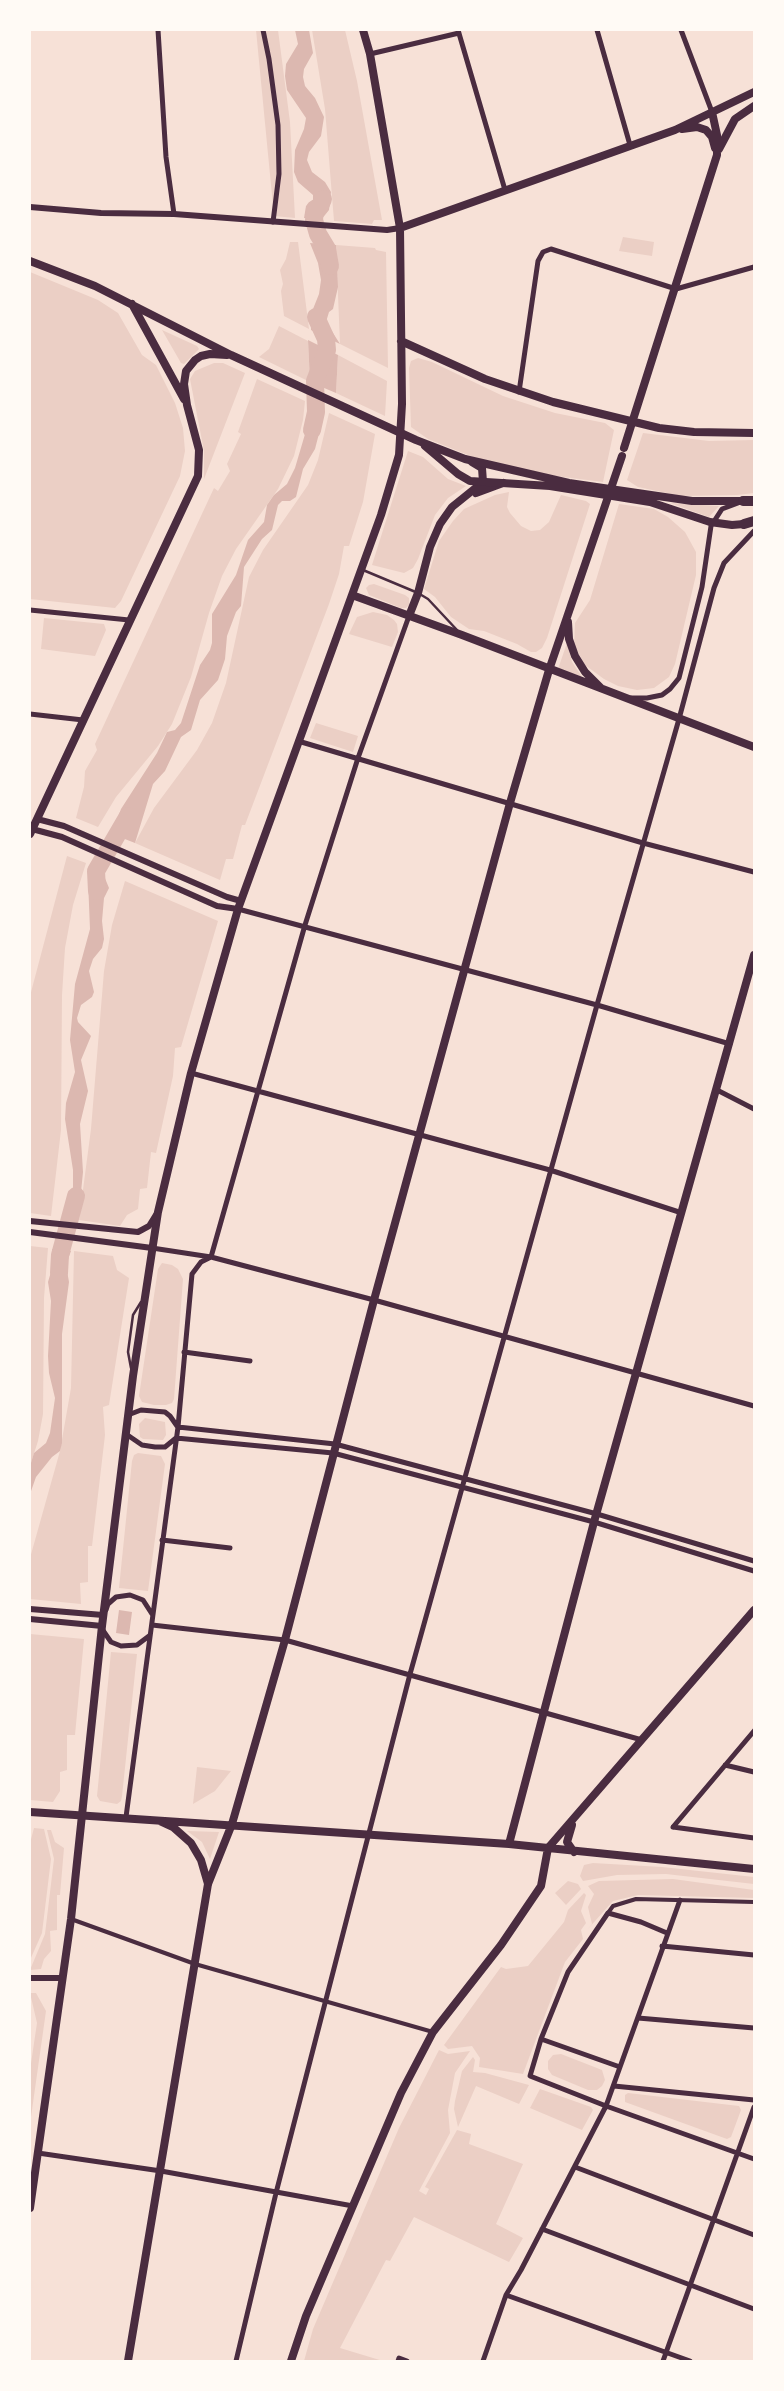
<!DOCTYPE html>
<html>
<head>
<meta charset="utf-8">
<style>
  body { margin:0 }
  #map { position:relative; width:784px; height:2391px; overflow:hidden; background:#f7e1d7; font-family:"Times New Roman",serif }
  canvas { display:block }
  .frame { position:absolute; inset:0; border:31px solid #fffaf5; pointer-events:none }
</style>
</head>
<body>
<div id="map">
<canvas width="784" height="2391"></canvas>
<div class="frame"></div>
</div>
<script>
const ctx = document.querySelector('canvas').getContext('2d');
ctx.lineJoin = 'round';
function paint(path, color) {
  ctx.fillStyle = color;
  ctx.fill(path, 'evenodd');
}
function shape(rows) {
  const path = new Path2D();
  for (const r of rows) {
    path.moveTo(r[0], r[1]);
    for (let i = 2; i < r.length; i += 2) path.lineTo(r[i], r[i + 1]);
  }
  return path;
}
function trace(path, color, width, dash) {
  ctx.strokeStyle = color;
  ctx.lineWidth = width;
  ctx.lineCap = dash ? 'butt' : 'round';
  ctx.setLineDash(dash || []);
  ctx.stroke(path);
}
const green = shape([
  [256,30,278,30,290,122,295,218,274,216],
  [312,30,345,30,357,81,382,220,374,220,372,224,334,221,325,109],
  [623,237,654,242,652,256,619,251],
  [290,242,298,242,309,329,284,316,281,291,283,284,280,270,286,259],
  [336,245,375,248,376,250,386,252,388,368,340,344],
  [30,272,98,300,118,313,142,355,156,365,175,403,183,428,185,451,180,476,121,601,115,608,30,599],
  [279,326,308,341,310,382,259,357,269,349],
  [162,330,197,346,199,349,184,364,181,363],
  [338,355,387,381,385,416,336,393],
  [418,358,432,362,503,396,555,413,605,423,614,430,603,482,532,473,473,457,428,439,411,427,409,368,411,361],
  [214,363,223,363,245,373,204,479,204,451,190,379,195,371],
  [257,379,305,401,303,420,294,456,278,489,236,549,222,576,209,613,191,677,172,724,158,746,116,797,98,827,76,818,84,787,85,771,97,750,95,744,214,488,218,491,230,471,227,464,241,434,238,432],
  [329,413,375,434,363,502,349,546,344,546,339,574,329,604,245,825,242,825,233,859,226,859,220,880,135,843,154,808,197,750,212,723,226,683,249,577,263,550,308,485,318,460],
  [643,433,709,441,754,440,754,493,737,495,681,496,638,487,627,480],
  [408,451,423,457,448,479,466,486,448,498,435,515,418,559,413,568,404,573,372,565],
  [509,492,507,507,510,513,521,526,531,531,540,530,549,522,561,495,586,501,590,504,547,638,542,648,536,652,531,652,517,644,484,631,469,629,451,617,435,597,424,589,439,541,453,521,464,509,495,495],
  [670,503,719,506,709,517],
  [619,504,654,509,668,517,685,532,696,552,696,575,675,664,669,677,654,688,637,690,618,686,604,679,585,665,574,645,575,623,590,600],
  [374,584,405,595,409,598,409,605,406,608,401,608,369,595,366,588,369,585],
  [373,612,387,615,394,620,397,624,398,632,392,647,349,634,357,617],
  [44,618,104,624,106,630,95,656,41,649],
  [567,643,572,662,582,677,558,669],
  [316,723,358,736,353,752,310,738],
  [67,856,86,863,73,905,65,948,62,995,61,1130,51,1216,30,1213,30,996],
  [125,881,218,921,181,1047,175,1048,173,1076,156,1153,151,1152,147,1188,140,1189,138,1209,127,1215,120,1226,79,1220,91,1129,104,971,112,925],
  [30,1246,48,1248,44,1298,43,1414,38,1441,30,1466],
  [74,1251,113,1256,117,1270,129,1278,109,1405,103,1407,105,1435,92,1546,88,1546,88,1582,80,1583,81,1604,30,1599,30,1558,60,1451,71,1388],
  [162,1263,172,1265,178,1269,183,1279,174,1399,172,1403,166,1405,154,1405,142,1402,139,1396,158,1269],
  [145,1418,165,1422,166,1435,163,1440,143,1439,140,1437,139,1424],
  [138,1453,161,1456,165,1464,148,1591,119,1588,132,1461,134,1455],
  [30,1634,84,1639,75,1735,67,1735,67,1770,60,1772,60,1791,53,1802,30,1800],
  [111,1652,137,1654,122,1796,121,1801,117,1804,100,1801,97,1796],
  [197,1767,231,1771,215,1791,193,1804],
  [34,1828,44,1829,51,1859,42,1933,30,1960,30,1843],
  [47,1830,51,1830,55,1842,64,1848,60,1895,57,1895,57,1930,50,1931,51,1951,44,1959,41,1969,30,1970,45,1934,54,1859],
  [187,1831,219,1832,210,1859,202,1842],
  [593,1863,662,1867,754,1877,754,1884,666,1874,617,1875,583,1881,580,1876,584,1865],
  [673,1879,754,1890,754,1898,638,1895,613,1901,587,1930,592,1924,588,1907,594,1894,588,1886,599,1881],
  [568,1881,578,1884,581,1889,566,1905,555,1893],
  [584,1893,586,1895,581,1911,586,1923,581,1930,583,1939,565,1962,523,2074,479,2067,480,2058,472,2046,448,2049,444,2045,501,1967,506,1969,528,1966,564,1922,568,1910],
  [30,1993,36,1993,46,2011,30,2124,30,2070,37,2023],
  [439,2050,448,2054,470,2051,455,2073,448,2110,450,2133,419,2191,426,2195,429,2189,425,2187,457,2130,471,2134,469,2144,523,2164,496,2224,523,2238,509,2262,414,2217,390,2261,386,2260,340,2348,383,2361,304,2361,313,2329,399,2128],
  [561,2054,602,2070,605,2080,602,2086,597,2090,588,2090,552,2075,548,2069,548,2061,553,2055],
  [473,2057,475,2060,473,2072,485,2073,529,2085,519,2104,476,2086,458,2127,454,2109,455,2101,462,2071],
  [540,2089,591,2107,593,2110,582,2130,530,2108],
  [628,2093,739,2106,741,2110,731,2137,727,2139,625,2102,625,2095]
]);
const water = shape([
  [295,30,309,30,313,53,304,69,303,77,305,86,315,98,324,117,321,136,309,152,307,160,312,172,325,182,331,192,329,210,321,220,304,218,306,206,313,200,313,195,298,182,294,172,295,150,304,129,306,118,287,90,285,76,286,64,298,44],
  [310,243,336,245,338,287,333,309,329,312,326,322,340,344,311,330,311,314,319,294,321,280,318,263],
  [308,340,338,355,336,393,310,382],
  [310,404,319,408,322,422,315,449,303,469,296,497,290,501,282,501,278,505,272,530,262,539,244,567,241,606,236,612,227,636,225,659,218,680,200,700,191,730,181,737,165,771,153,784,135,843,112,834,121,809,157,753,167,732,175,730,181,723,200,665,210,650,212,643,212,614,236,575,248,540,264,522,267,505,274,495,287,484,295,468,308,424],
  [91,866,102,871,109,888,104,898,102,921,104,939,102,948,93,959,89,971,94,992,92,997,81,1005,77,1018,78,1022,91,1036,81,1060,88,1091,80,1124,83,1172,81,1192,78,1214,74,1219,61,1218,67,1213,73,1190,73,1170,65,1119,66,1103,75,1072,70,1040,75,984,90,929,88,880],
  [52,1249,71,1251,66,1265,69,1282,62,1334,62,1443,60,1451,52,1457,36,1477,30,1494,30,1466,34,1453,46,1443,50,1433,55,1398,49,1373,48,1356,51,1301,48,1282,53,1265],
  [119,1610,132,1612,129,1635,116,1633]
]);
const river = shape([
  [323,199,320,206,315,209,314,220,318,234,327,249,330,266],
  [312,430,316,412,315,381,327,350,326,339,316,317],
  [97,891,96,871,128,816],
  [59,1273,60,1255,76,1196]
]);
const service = shape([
  [363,570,418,593,428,599,457,630],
  [131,1368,128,1352,133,1315,141,1302]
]);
const pedestrian = shape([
  [608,1913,613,1906,636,1899,754,1902],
  [71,1919,195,1964,433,2032]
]);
const minor = shape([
  [158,30,166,157,174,214],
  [263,30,269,59,278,125,279,174,273,222],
  [458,30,505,190],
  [597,30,630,145],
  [681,30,712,112],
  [370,54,459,33],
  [519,392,538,261,543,252,551,249,676,289,754,267],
  [30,610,129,620],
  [631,698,647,698,662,695,670,689,679,678,702,587,711,526,722,509,738,503],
  [30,714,83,720],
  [298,741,643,843,754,872],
  [238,909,597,1005,730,1044],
  [191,1073,550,1170,682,1213],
  [717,1090,754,1109],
  [152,1248,211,1257,374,1300,754,1406],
  [184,1352,250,1361],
  [128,1415,141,1410,165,1412,170,1416,177,1426],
  [178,1427,335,1444,597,1514,754,1561],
  [126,1434,142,1445,155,1447,165,1447,176,1438],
  [176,1438,333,1453,594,1522,754,1571],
  [162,1540,230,1548],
  [106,1610,108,1604,116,1597,130,1595,143,1600,152,1614],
  [152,1625,285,1640,642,1740],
  [102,1629,111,1642,121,1646,137,1645,149,1636],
  [725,1765,754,1772],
  [126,1817,178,1427,192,1274,201,1262,211,1257,305,925,358,758,409,616],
  [673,1827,754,1731],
  [673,1827,754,1838],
  [667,1933,641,1922,608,1913,568,1972,541,2039,530,2076,606,2106,754,2159],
  [662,1946,754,1955],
  [638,2018,754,2028],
  [541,2039,620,2067],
  [614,2086,754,2100],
  [38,2153,161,2171,353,2206],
  [575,2167,754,2235],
  [542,2229,754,2309],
  [506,2295,690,2361],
  [236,2361,276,2193,410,1674,597,1005,679,719,714,588,724,563,754,531],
  [398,2361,399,2358,407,2361],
  [483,2361,506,2295,521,2270,606,2106,680,1900],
  [663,2361,754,2107]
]);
const tertiary = shape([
  [30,207,101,213,174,214,387,230,400,228],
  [37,819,64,826,227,897,241,901],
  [32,829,62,837,217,906,238,909],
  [30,1221,138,1232,149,1226,157,1213],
  [30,1232,152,1248],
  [30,1609,103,1615],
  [30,1619,102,1626],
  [30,1978,63,1978]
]);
const secondary = shape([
  [682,129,697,127,706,130,712,137,715,148],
  [719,149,735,119,754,106],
  [400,228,675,130,754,92],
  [401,341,485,379,553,402,659,428,694,432,754,433],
  [624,448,717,155,717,135,712,112],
  [476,493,503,483],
  [352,595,462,635,754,747],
  [409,616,418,593,430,547,440,524,452,507,483,482,482,468,472,462],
  [568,622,569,639,575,656,585,672,601,688],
  [30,1812,509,1844,754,1869],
  [160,1821,173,1827,191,1843,201,1860,208,1884],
  [572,1825,567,1842,574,1852],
  [509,1844,594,1522,754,955],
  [548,1848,754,1610],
  [30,2208,71,1919,102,1626,133,1376,158,1212,191,1073,238,909,381,515,399,455,402,404,400,228,370,54,363,30],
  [128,2361,208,1884,232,1824,285,1640,374,1300,510,803,549,670,622,456],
  [291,2361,306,2316,401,2093,433,2032,501,1945,541,1886,548,1848]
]);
const primary = shape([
  [30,261,95,286,231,355,416,440,465,459,569,483,692,501,743,501],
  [132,304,184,399],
  [425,446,458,474,470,481,550,486,650,502,710,522,732,525,744,524],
  [30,834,198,476,199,450,187,405,184,384,186,371,195,360,201,356,210,354,227,355]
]);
const motorway = shape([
  [743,501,754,501],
  [744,524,754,521]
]);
paint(green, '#ebcfc5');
paint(water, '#dcb8b0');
trace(river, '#dcb8b0', 18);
trace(service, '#4a2c40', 2.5);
trace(pedestrian, '#4a2c40', 4);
trace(minor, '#4a2c40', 5);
trace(tertiary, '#4a2c40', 6);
trace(secondary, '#4a2c40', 8);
trace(primary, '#4a2c40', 8);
trace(motorway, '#4a2c40', 10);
</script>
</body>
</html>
